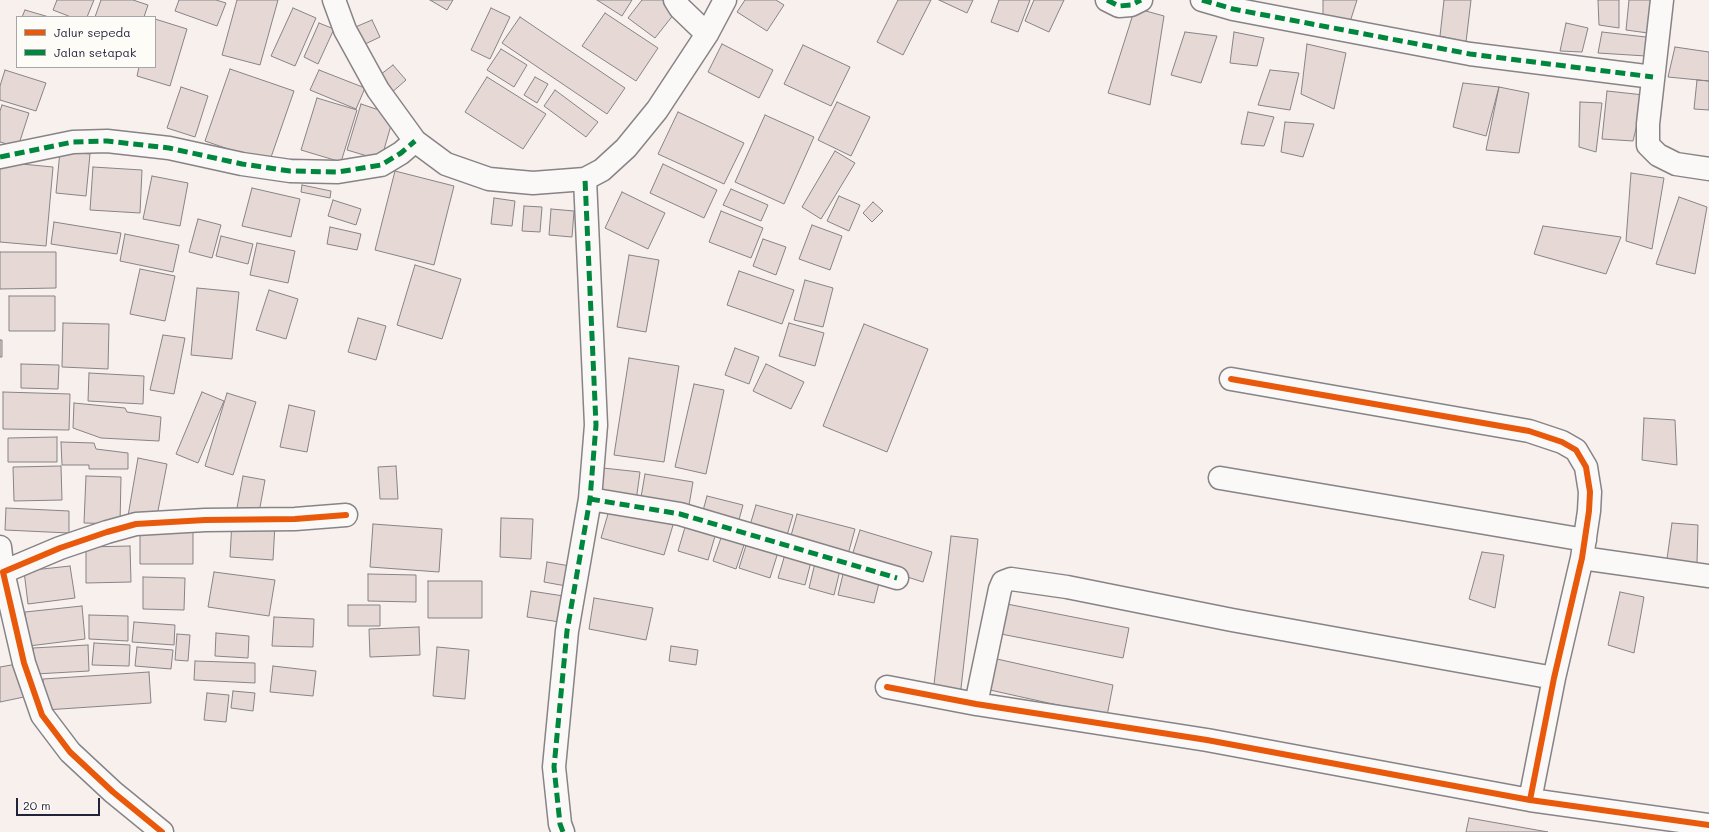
<!DOCTYPE html>
<html>
<head>
<meta charset="utf-8">
<style>
  body { margin:0 }
  #map { position:relative; width:1709px; height:832px; overflow:hidden; background:#f8f0ed; font-family:Mali,sans-serif }
  canvas { display:block }
  .legend { position:absolute; left:16px; top:16px; width:140px; height:52px; box-sizing:border-box; background:#fdfcf7; border:1px solid #a5a5ac; margin:0; padding:5px 7px; list-style:none; font-size:12px; color:#22223b }
  .legend li { display:flex; align-items:center; gap:8px; height:20px }
  .legend b { width:20px; border:1px solid #a5a5ac }
  .scale { position:absolute; left:16px; top:798px; width:84px; height:18px; box-sizing:border-box; border:2px solid #22223b; border-top:0; padding-left:5px; font-size:12px; line-height:14px; white-space:nowrap; color:#22223b; -webkit-text-stroke:3px #fdfcf7; paint-order:stroke }
</style>
</head>
<body>
<div id="map">
<canvas width="1709" height="832"></canvas>
<ul class="legend">
<li><b style="height:5px;background:#e8590c"></b>Jalur sepeda</li>
<li><b style="height:5px;background:#00873e"></b>Jalan setapak</li>
</ul>
<div class="scale">20 m</div>
</div>
<script>
const ctx = document.querySelector('canvas').getContext('2d');
ctx.lineJoin = 'round';
function paint(path, color) {
  ctx.fillStyle = color;
  ctx.fill(path, 'evenodd');
}
function shape(rows) {
  const path = new Path2D();
  for (const r of rows) {
    path.moveTo(r[0], r[1]);
    for (let i = 2; i < r.length; i += 2) path.lineTo(r[i], r[i + 1]);
  }
  return path;
}
function trace(path, color, width, dash) {
  ctx.strokeStyle = color;
  ctx.lineWidth = width;
  ctx.lineCap = dash ? 'butt' : 'round';
  ctx.setLineDash(dash || []);
  ctx.stroke(path);
}
const building = shape([
  [57,0,94,0,87,17,71,17,53,10,57,0],
  [101,0,133,0,148,5,144,17,95,17,101,0],
  [179,0,216,0,226,3,217,26,175,11,179,0],
  [237,0,278,0,260,65,222,55,237,0],
  [430,0,453,0,447,10,430,0],
  [597,0,632,0,622,16,597,0],
  [642,0,666,0,678,9,655,38,628,18,642,0],
  [745,0,776,0,784,5,767,31,737,12,745,0],
  [898,0,931,0,903,55,877,42,898,0],
  [939,0,973,0,967,13,939,0],
  [999,0,1030,0,1018,32,991,22,999,0],
  [1034,0,1064,0,1049,32,1025,21,1034,0],
  [1323,0,1357,0,1350,22,1323,18,1323,0],
  [1444,0,1471,0,1466,42,1440,36,1444,0],
  [1598,0,1619,0,1619,28,1599,25,1598,0],
  [1629,0,1652,0,1648,33,1626,30,1629,0],
  [293,8,316,18,295,66,271,56,293,8],
  [491,8,510,17,490,59,471,50,491,8],
  [1135,8,1164,16,1150,105,1108,93,1135,8],
  [25,10,49,17,22,17,25,10],
  [605,13,658,48,636,81,582,46,605,13],
  [520,17,625,88,607,114,502,43,520,17],
  [155,19,187,29,170,86,137,76,139,67,155,67,155,19],
  [372,20,380,37,361,46,353,28,372,20],
  [319,23,334,29,318,64,304,57,319,23],
  [1566,23,1588,28,1582,52,1560,51,1566,23],
  [1185,32,1217,36,1201,83,1171,75,1185,32],
  [1234,32,1264,38,1257,66,1230,63,1234,32],
  [1602,32,1646,37,1646,56,1598,53,1602,32],
  [722,44,773,70,759,98,708,72,722,44],
  [1307,44,1346,53,1334,109,1301,94,1307,44],
  [803,45,850,67,831,106,784,84,803,45],
  [1675,47,1709,52,1709,81,1668,77,1675,47],
  [501,49,527,65,514,87,487,70,501,49],
  [393,65,406,80,390,94,376,78,393,65],
  [230,69,294,91,269,163,205,141,230,69],
  [5,70,46,83,36,111,0,100,0,86,5,70],
  [319,70,365,88,356,109,310,90,319,70],
  [1270,70,1299,73,1290,110,1258,105,1270,70],
  [487,77,546,114,523,149,465,112,487,77],
  [535,77,548,84,537,103,524,95,535,77],
  [1697,80,1709,81,1709,110,1694,109,1697,80],
  [1463,83,1499,87,1486,136,1453,127,1463,83],
  [181,87,208,96,195,137,167,128,181,87],
  [1499,87,1529,93,1519,153,1486,150,1499,87],
  [555,90,598,122,586,137,544,106,555,90],
  [1607,91,1644,95,1633,141,1602,139,1607,91],
  [317,98,357,110,341,162,301,150,317,98],
  [837,102,870,117,851,156,818,140,837,102],
  [1580,102,1602,103,1596,152,1579,147,1580,102],
  [361,104,394,115,381,160,347,150,361,104],
  [2,105,29,113,18,147,0,142,0,111,2,105],
  [678,112,744,143,724,184,658,154,678,112],
  [1248,112,1274,117,1264,146,1241,144,1248,112],
  [765,115,814,137,784,204,735,182,765,115],
  [1285,122,1314,124,1303,157,1281,152,1285,122],
  [60,151,90,154,86,196,56,193,60,151],
  [835,151,855,163,821,219,802,207,835,151],
  [0,162,53,167,46,246,0,242,0,162],
  [663,164,717,190,704,218,650,193,663,164],
  [93,167,142,170,140,213,90,210,93,167],
  [395,171,454,186,434,265,375,250,395,171],
  [1631,173,1664,178,1652,249,1626,241,1631,173],
  [152,176,188,183,180,226,143,219,152,176],
  [302,185,331,191,330,198,301,192,302,185],
  [252,188,300,199,291,237,242,226,252,188],
  [731,189,768,205,761,221,723,205,731,189],
  [622,192,665,213,648,249,605,228,622,192],
  [839,196,860,205,849,231,827,221,839,196],
  [1679,197,1707,207,1695,274,1656,264,1679,197],
  [494,198,515,201,512,226,491,224,494,198],
  [333,200,361,209,356,225,328,216,333,200],
  [873,202,883,211,872,222,863,213,873,202],
  [524,206,542,207,540,232,522,231,524,206],
  [551,209,574,211,572,237,549,235,551,209],
  [721,211,763,228,751,258,709,242,721,211],
  [198,219,221,225,212,258,189,252,198,219],
  [54,222,121,233,117,254,51,244,54,222],
  [812,225,842,236,830,270,799,259,812,225],
  [1543,226,1621,237,1606,274,1534,254,1543,226],
  [330,227,361,234,357,250,327,244,330,227],
  [125,234,179,245,173,272,120,261,125,234],
  [221,236,253,244,248,264,216,256,221,236],
  [763,239,786,247,776,275,753,266,763,239],
  [257,243,295,251,288,283,250,275,257,243],
  [0,252,56,252,56,288,0,289,0,252],
  [629,255,659,260,646,332,617,327,629,255],
  [415,265,461,279,442,339,397,325,415,265],
  [140,269,175,276,165,321,130,314,140,269],
  [739,271,794,290,782,324,727,305,739,271],
  [805,280,833,288,823,327,794,320,805,280],
  [197,288,239,292,232,359,191,355,197,288],
  [269,290,298,299,286,339,256,330,269,290],
  [9,296,55,296,55,331,9,331,9,296],
  [358,318,386,326,376,360,348,352,358,318],
  [63,323,109,324,108,369,62,367,63,323],
  [789,323,824,333,815,366,779,356,789,323],
  [864,324,928,349,887,452,823,426,864,324],
  [163,335,185,338,174,394,150,390,163,335],
  [0,340,2,340,2,357,0,357,0,340],
  [735,348,759,357,749,384,725,375,735,348],
  [629,358,679,366,664,462,614,455,629,358],
  [21,364,59,365,58,389,21,388,21,364],
  [766,364,804,382,791,409,753,391,766,364],
  [89,373,144,376,143,404,88,401,89,373],
  [694,384,724,390,706,474,675,467,694,384],
  [3,392,70,394,69,430,3,429,3,392],
  [202,392,224,401,198,463,176,454,202,392],
  [227,393,256,402,233,475,205,466,227,393],
  [74,403,125,408,127,412,161,417,159,441,101,438,73,428,74,403],
  [289,405,315,411,307,452,280,447,289,405],
  [1644,418,1675,420,1677,465,1642,460,1644,418],
  [57,437,57,462,8,462,8,438,57,437],
  [61,442,94,443,96,449,128,453,128,469,89,469,89,465,62,465,61,442],
  [138,458,167,464,156,521,128,516,138,458],
  [61,466,62,500,14,501,13,467,61,466],
  [396,466,398,499,380,499,378,467,396,466],
  [603,468,640,472,636,501,600,497,603,468],
  [645,474,693,482,688,511,640,503,645,474],
  [86,476,121,477,120,524,84,523,86,476],
  [243,476,265,480,258,518,236,513,243,476],
  [707,496,743,505,737,527,701,518,707,496],
  [756,505,793,515,785,542,748,532,756,505],
  [610,507,673,525,664,555,601,538,610,507],
  [6,508,69,511,69,533,5,530,6,508],
  [797,514,855,529,847,558,789,543,797,514],
  [501,518,533,519,531,559,500,557,501,518],
  [232,521,275,524,273,560,230,557,232,521],
  [1672,523,1698,525,1697,563,1667,559,1672,523],
  [373,524,442,529,439,572,370,567,373,524],
  [686,524,716,533,708,560,678,551,686,524],
  [140,525,193,525,193,564,140,564,140,525],
  [860,530,932,552,923,582,851,559,860,530],
  [723,532,746,539,736,569,713,561,723,532],
  [951,536,978,539,960,697,933,693,951,536],
  [748,539,779,549,770,578,739,568,748,539],
  [130,546,131,582,86,583,86,547,130,546],
  [786,551,812,558,805,585,778,578,786,551],
  [1482,552,1504,555,1495,608,1469,599,1482,552],
  [816,559,841,566,834,595,809,588,816,559],
  [547,562,570,566,566,586,544,582,547,562],
  [70,566,75,598,28,604,24,571,70,566],
  [845,566,881,575,874,603,838,595,845,566],
  [214,572,275,580,269,616,208,607,214,572],
  [368,574,416,575,416,602,368,601,368,574],
  [143,577,185,578,184,610,143,609,143,577],
  [428,581,482,581,482,618,428,618,428,581],
  [531,591,570,597,566,623,527,617,531,591],
  [1620,592,1644,597,1634,653,1608,645,1620,592],
  [594,598,653,608,646,640,589,629,594,598],
  [1007,604,1129,628,1123,658,1001,634,1007,604],
  [348,605,380,605,380,626,348,626,348,605],
  [82,606,85,639,29,646,25,612,82,606],
  [89,615,128,616,128,641,89,639,89,615],
  [274,617,314,619,313,647,272,646,274,617],
  [134,622,175,625,174,645,132,642,134,622],
  [419,627,420,655,370,657,369,629,419,627],
  [216,633,249,636,248,658,215,656,216,633],
  [177,634,190,635,188,661,175,660,177,634],
  [94,643,130,645,129,666,92,665,94,643],
  [88,645,89,671,35,674,33,648,88,645],
  [671,646,698,650,696,665,669,661,671,646],
  [137,647,173,650,171,669,135,666,137,647],
  [437,647,469,650,465,699,433,696,437,647],
  [997,659,1113,685,1107,716,990,690,997,659],
  [195,661,255,663,255,683,194,680,195,661],
  [17,664,24,697,0,702,0,667,17,664],
  [273,666,316,671,313,696,270,692,273,666],
  [149,672,151,703,45,710,43,679,149,672],
  [233,691,255,693,253,711,231,708,233,691],
  [207,693,229,695,226,722,204,720,207,693],
  [1469,818,1548,832,1466,832,1469,818]
]);
const street = shape([
  [334,0,345,30,378,90,415,141,446,164,489,179,533,183,585,179,602,170,626,148,657,110,707,34,725,0],
  [675,0,680,8,707,34],
  [1107,0,1119,6,1131,5,1141,0],
  [1202,0,1233,9,1470,54,1653,77],
  [1662,0,1648,124,1648,145,1658,155,1676,164,1709,169],
  [0,157,73,142,107,141,169,148,242,164,290,171,338,172,381,165,401,153,415,141],
  [1231,379,1529,431,1562,442,1576,450,1586,467,1590,492,1589,511,1582,558,1554,678,1530,800],
  [1220,478,1585,540],
  [590,499,680,514,897,578],
  [0,547,3,572,0,573],
  [1582,558,1709,576],
  [887,687,976,704,1207,740,1530,800,1709,825],
  [976,704,1000,589,1003,582,1011,579,1067,587,1232,620,1554,678],
  [162,832,113,792,70,752,42,715,24,663,3,572,60,548,107,532,136,524,205,520,295,519,346,515],
  [563,832,560,824,554,767,567,631,590,499,596,425,585,179]
]);
const quiet = shape([
  [1107,0,1119,6,1131,5,1141,0],
  [1202,0,1233,9,1470,54,1653,77],
  [0,157,73,142,107,141,169,148,242,164,290,171,338,172,381,165,401,153,415,141],
  [590,499,680,514,897,578],
  [563,832,560,824,554,767,567,631,590,499,596,425,585,179]
]);
const cycleway = shape([
  [1231,379,1529,431,1562,442,1576,450,1586,467,1590,492,1589,511,1582,558,1554,678,1530,800],
  [887,687,976,704,1207,740,1530,800,1709,825],
  [162,832,113,792,70,752,42,715,24,663,3,572,60,548,107,532,136,524,205,520,295,519,346,515]
]);
paint(building, '#e6d8d5');
trace(building, '#878387', 1);
trace(street, '#878387', 25);
trace(street, '#fbf9f7', 22);
trace(quiet, '#00873e', 5, [10, 5]);
trace(cycleway, '#e8590c', 6);
</script>
</body>
</html>
